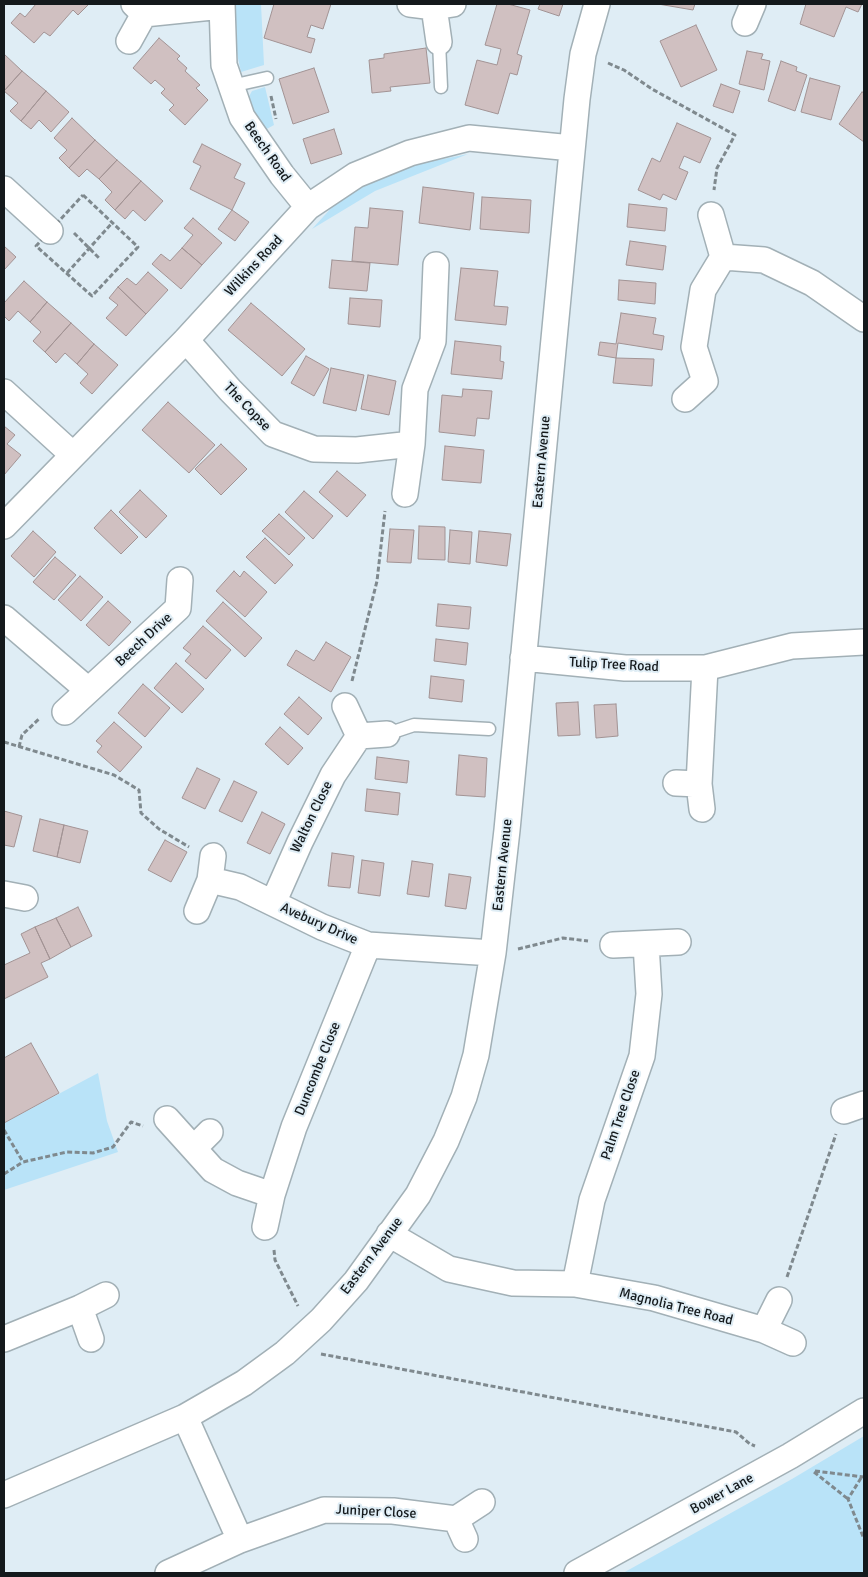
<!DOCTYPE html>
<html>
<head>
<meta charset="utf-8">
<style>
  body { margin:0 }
  #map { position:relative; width:868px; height:1577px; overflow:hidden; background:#dfedf5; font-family:Signika,sans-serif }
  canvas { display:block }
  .frame { position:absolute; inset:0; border:5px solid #14191c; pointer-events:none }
</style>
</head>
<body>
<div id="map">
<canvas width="868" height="1577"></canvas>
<div class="frame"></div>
</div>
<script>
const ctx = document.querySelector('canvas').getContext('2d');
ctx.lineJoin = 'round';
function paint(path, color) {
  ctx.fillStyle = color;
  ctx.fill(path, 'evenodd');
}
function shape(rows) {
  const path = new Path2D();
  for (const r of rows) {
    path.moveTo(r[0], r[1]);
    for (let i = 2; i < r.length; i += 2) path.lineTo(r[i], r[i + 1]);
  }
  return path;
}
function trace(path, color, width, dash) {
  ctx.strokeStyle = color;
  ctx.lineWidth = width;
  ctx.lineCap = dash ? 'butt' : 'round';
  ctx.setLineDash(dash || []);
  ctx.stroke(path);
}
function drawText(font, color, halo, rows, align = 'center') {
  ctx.font = font + ' Signika,sans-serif';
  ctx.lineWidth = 4;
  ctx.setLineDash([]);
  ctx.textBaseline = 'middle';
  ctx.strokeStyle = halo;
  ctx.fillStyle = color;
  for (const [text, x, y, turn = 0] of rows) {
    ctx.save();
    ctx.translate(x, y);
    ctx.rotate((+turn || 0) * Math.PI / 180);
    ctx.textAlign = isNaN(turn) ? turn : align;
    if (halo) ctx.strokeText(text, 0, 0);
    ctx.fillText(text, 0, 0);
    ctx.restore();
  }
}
const green = shape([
  [234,4,261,4,264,65,241,72,234,40],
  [265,87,274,125,263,131,247,100,252,91],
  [468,154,375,191,312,229,334,205,356,186,398,168],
  [98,1073,107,1121,118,1152,4,1190,4,1123],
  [864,1436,864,1573,623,1573,792,1479]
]);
const building = shape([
  [36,4,89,4,78,15,73,10,50,36,44,32,34,43,11,23,20,13,25,17,36,4],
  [274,4,331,4,323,29,311,25,307,37,315,39,311,53,264,38,274,4],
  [497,4,508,4,530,10,517,54,522,56,517,75,510,73,498,114,465,105,477,60,497,65,501,49,485,45,497,4],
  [540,4,563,4,559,16,538,9,540,4],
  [658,4,695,4,693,10,658,4],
  [806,4,862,4,858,12,846,7,834,37,800,24,806,4],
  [696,25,717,70,681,87,660,41,696,25],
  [159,38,180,56,177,59,187,68,185,71,200,85,196,88,208,100,185,125,169,110,174,105,161,93,165,89,155,80,151,84,133,68,159,38],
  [426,48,430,83,390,87,391,91,372,93,369,60,384,58,384,54,426,48],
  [747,51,763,54,761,59,770,61,764,90,739,84,747,51],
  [4,54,22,71,4,91,4,54],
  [781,61,797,67,796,71,807,75,795,111,768,101,781,61],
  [314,68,329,112,293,124,279,79,314,68],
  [22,71,46,91,21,121,10,111,18,103,4,91,22,71],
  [810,78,840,86,831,120,801,112,810,78],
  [721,84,740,91,733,113,713,106,721,84],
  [46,91,69,112,51,132,39,120,31,129,21,121,46,91],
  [862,92,864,93,864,142,839,124,862,92],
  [72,118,95,140,69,168,59,158,67,150,54,138,72,118],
  [677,123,711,138,700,163,684,156,679,168,688,172,676,200,663,194,660,200,638,190,652,158,660,162,677,123],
  [334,129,342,154,311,164,303,139,334,129],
  [95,140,117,160,99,179,87,169,79,177,69,168,95,140],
  [202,144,241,164,234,178,245,183,232,210,190,189,201,166,193,162,202,144],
  [117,160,141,181,115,210,105,200,112,192,99,179,117,160],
  [141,181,163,201,145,221,133,210,125,219,115,210,141,181],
  [423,187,474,193,470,230,419,223,423,187],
  [482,197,531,200,529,233,480,229,482,197],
  [629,204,667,208,665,231,627,227,629,204],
  [370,208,403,211,398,265,352,261,355,227,368,228,370,208],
  [232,210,249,222,235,241,218,229,232,210],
  [193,218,222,243,202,265,182,248,193,235,184,228,193,218],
  [630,241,666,246,663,270,626,265,630,241],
  [4,246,16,257,4,270,4,246],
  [182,248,202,265,181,289,152,264,161,254,170,261,182,248],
  [332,260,370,263,367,291,329,288,332,260],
  [461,268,498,271,494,306,508,307,506,325,455,320,461,268],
  [148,272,168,290,146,314,118,287,127,278,136,285,148,272],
  [619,280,656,283,655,304,618,300,619,280],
  [24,281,47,302,30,322,18,311,9,321,4,316,4,303,24,281],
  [118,287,146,314,126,336,106,318,118,305,109,298,118,287],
  [350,298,382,300,380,327,348,324,350,298],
  [47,302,71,323,45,352,33,341,41,332,30,322,47,302],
  [251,303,305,349,282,376,228,330,251,303],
  [621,313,656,318,653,334,664,336,662,350,618,343,616,358,598,355,600,342,616,344,621,313],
  [71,323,94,344,77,364,65,353,56,363,45,352,71,323],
  [455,341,501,346,500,361,504,362,502,379,451,374,455,341],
  [94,344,118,365,92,394,80,383,88,374,77,364,94,344],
  [306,356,329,369,314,396,291,383,306,356],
  [616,358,654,359,652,386,613,383,616,358],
  [331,368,364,375,356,411,323,403,331,368],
  [368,375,396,381,389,415,361,409,368,375],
  [463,389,492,391,489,419,477,418,475,436,439,432,442,395,462,397,463,389],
  [168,402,215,445,189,473,142,430,168,402],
  [4,426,15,435,7,444,21,455,4,475,4,426],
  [221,444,247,469,221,495,195,469,221,444],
  [445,446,484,450,481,483,442,480,445,446],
  [337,471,366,495,347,517,319,492,337,471],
  [140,490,167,516,146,538,119,512,140,490],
  [304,491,333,516,313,539,285,512,304,491],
  [111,510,138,537,121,554,94,528,111,510],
  [279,514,305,538,289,555,262,531,279,514],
  [419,526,445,527,445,560,418,559,419,526],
  [390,529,414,530,411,563,387,562,390,529],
  [450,530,472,532,470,564,448,562,450,530],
  [33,531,56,552,34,577,11,556,33,531],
  [479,531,511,534,507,566,476,562,479,531],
  [265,538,293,565,275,584,246,557,265,538],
  [55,557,76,575,54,600,33,582,55,557],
  [234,571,240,577,244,571,267,592,245,617,216,591,234,571],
  [80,576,103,597,81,621,58,600,80,576],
  [108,601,131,622,109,646,86,625,108,601],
  [223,602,262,638,245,657,206,621,223,602],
  [438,604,471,607,469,629,436,626,438,604],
  [203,626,231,650,206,679,185,661,191,654,183,648,203,626],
  [436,639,468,643,466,665,434,661,436,639],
  [326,642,351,657,331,692,287,665,296,650,314,661,326,642],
  [176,663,204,689,182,713,154,688,176,663],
  [431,676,464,680,462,702,429,698,431,676],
  [143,684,170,708,145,737,118,713,143,684],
  [299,697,322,718,308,735,284,714,299,697],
  [578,702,580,735,558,736,556,703,578,702],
  [616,704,618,736,596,738,594,705,616,704],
  [114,722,142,747,120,772,97,752,102,746,96,741,114,722],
  [280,727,303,748,288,765,265,744,280,727],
  [459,755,487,758,485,797,456,795,459,755],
  [377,757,409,761,407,783,375,779,377,757],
  [197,768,220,779,205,809,182,798,197,768],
  [234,781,257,792,242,822,219,811,234,781],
  [367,789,400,793,398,815,365,811,367,789],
  [4,811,22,816,14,847,4,845,4,811],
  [262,812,285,824,270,854,247,843,262,812],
  [40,819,64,825,57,857,33,851,40,819],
  [64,825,88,831,80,863,57,857,64,825],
  [165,840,187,852,171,882,148,870,165,840],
  [332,853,354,856,350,888,328,886,332,853],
  [362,860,384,863,380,896,358,893,362,860],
  [412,861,433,864,429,897,407,894,412,861],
  [449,874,471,877,466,909,445,906,449,874],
  [78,907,92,936,71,947,56,918,78,907],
  [56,918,71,947,50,959,35,927,56,918],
  [35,927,50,959,41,963,48,977,4,999,4,965,30,953,21,934,35,927],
  [31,1043,59,1093,4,1123,4,1058,31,1043]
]);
const path = shape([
  [608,63,624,70,652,89,735,135,717,168,714,190],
  [271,96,276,119],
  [83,195,138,247,92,296,36,246,83,195],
  [74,233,99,258],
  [67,273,112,223],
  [352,681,377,581,385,511],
  [4,742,114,775,139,790,141,813,159,829,189,847],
  [19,747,22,735,40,718],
  [518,949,563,938,588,941],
  [4,1130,23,1162,67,1152,93,1153,113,1147,131,1122,143,1126],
  [4,1174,23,1162],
  [274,1250,275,1260,298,1306],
  [787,1277,836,1134],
  [321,1354,736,1432,750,1444,755,1446],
  [815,1471,864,1477],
  [814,1472,848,1499],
  [861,1478,848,1499,864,1539]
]);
const lane = shape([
  [439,42,441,87],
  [231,86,267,78],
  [387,734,414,725,489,729]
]);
const street = shape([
  [134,4,144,14,222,6],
  [222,4,224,65,242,117,282,175,308,207],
  [410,4,434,7,453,4],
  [434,7,439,42],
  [745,23,753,4],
  [129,41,144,14],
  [4,189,50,231],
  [711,215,723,257],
  [186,340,230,390,273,434,314,449,357,450,412,444],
  [4,392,72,454],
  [685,399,705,381,694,347,703,290,723,257,764,260,812,283,864,319],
  [405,494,412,444,415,389,433,341,436,265],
  [4,526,186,340,308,207,356,175,410,153,469,138,572,148],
  [4,618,88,690],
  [523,658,625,668,705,668,792,646,864,642],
  [345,706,359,736],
  [65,712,178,608,180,580],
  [359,736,387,734],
  [676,783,699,784],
  [702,809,699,784,705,668],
  [210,880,240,887,322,927,368,945,493,953],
  [4,894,25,898],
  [273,903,300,842,333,775,359,736],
  [197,911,210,880,213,856],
  [613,945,678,942],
  [844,1111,864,1104],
  [167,1119,213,1170,237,1183,272,1195],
  [194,1148,210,1132],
  [265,1227,272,1195,294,1127,368,945],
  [389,1234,449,1269,513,1283,575,1284,654,1298,764,1330,793,1343],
  [575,1284,592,1200,642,1056,649,994,646,944],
  [80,1308,91,1339],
  [764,1330,779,1300],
  [4,1339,80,1308,106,1295],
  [185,1417,240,1540],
  [4,1495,185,1417,244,1383,285,1353,321,1320,356,1281,418,1195,446,1141,464,1097,476,1055,493,953,507,830,577,99,583,54,597,4],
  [456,1519,482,1502],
  [168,1573,240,1540,324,1510,393,1511,456,1519,465,1539],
  [577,1573,790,1456,864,1411]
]);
const streetNames = [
  ["Beech Road",267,152,55],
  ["Wilkins Road",254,266,-47],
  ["The Copse",247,407,46],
  ["Eastern Avenue",542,462,-85],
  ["Beech Drive",144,640,-43],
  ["Tulip Tree Road",614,665,3],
  ["Walton Close",312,817,-64],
  ["Eastern Avenue",503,865,-84],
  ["Avebury Drive",319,924,24],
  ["Duncombe Close",318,1069,-68],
  ["Palm Tree Close",621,1115,-71],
  ["Eastern Avenue",372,1256,-53],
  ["Magnolia Tree Road",676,1307,14],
  ["Bower Lane",722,1494,-29],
  ["Juniper Close",376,1512,3]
];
paint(green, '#b9e3f8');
paint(building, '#d0c0c1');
trace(building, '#a29394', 1);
trace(lane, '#a2b0b6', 15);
trace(street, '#a2b0b6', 28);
trace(path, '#7f898e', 3, [5, 2.5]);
trace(lane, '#fff', 12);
trace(street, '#fff', 25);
drawText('14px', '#14191c', '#dfedf5', streetNames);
</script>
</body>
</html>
